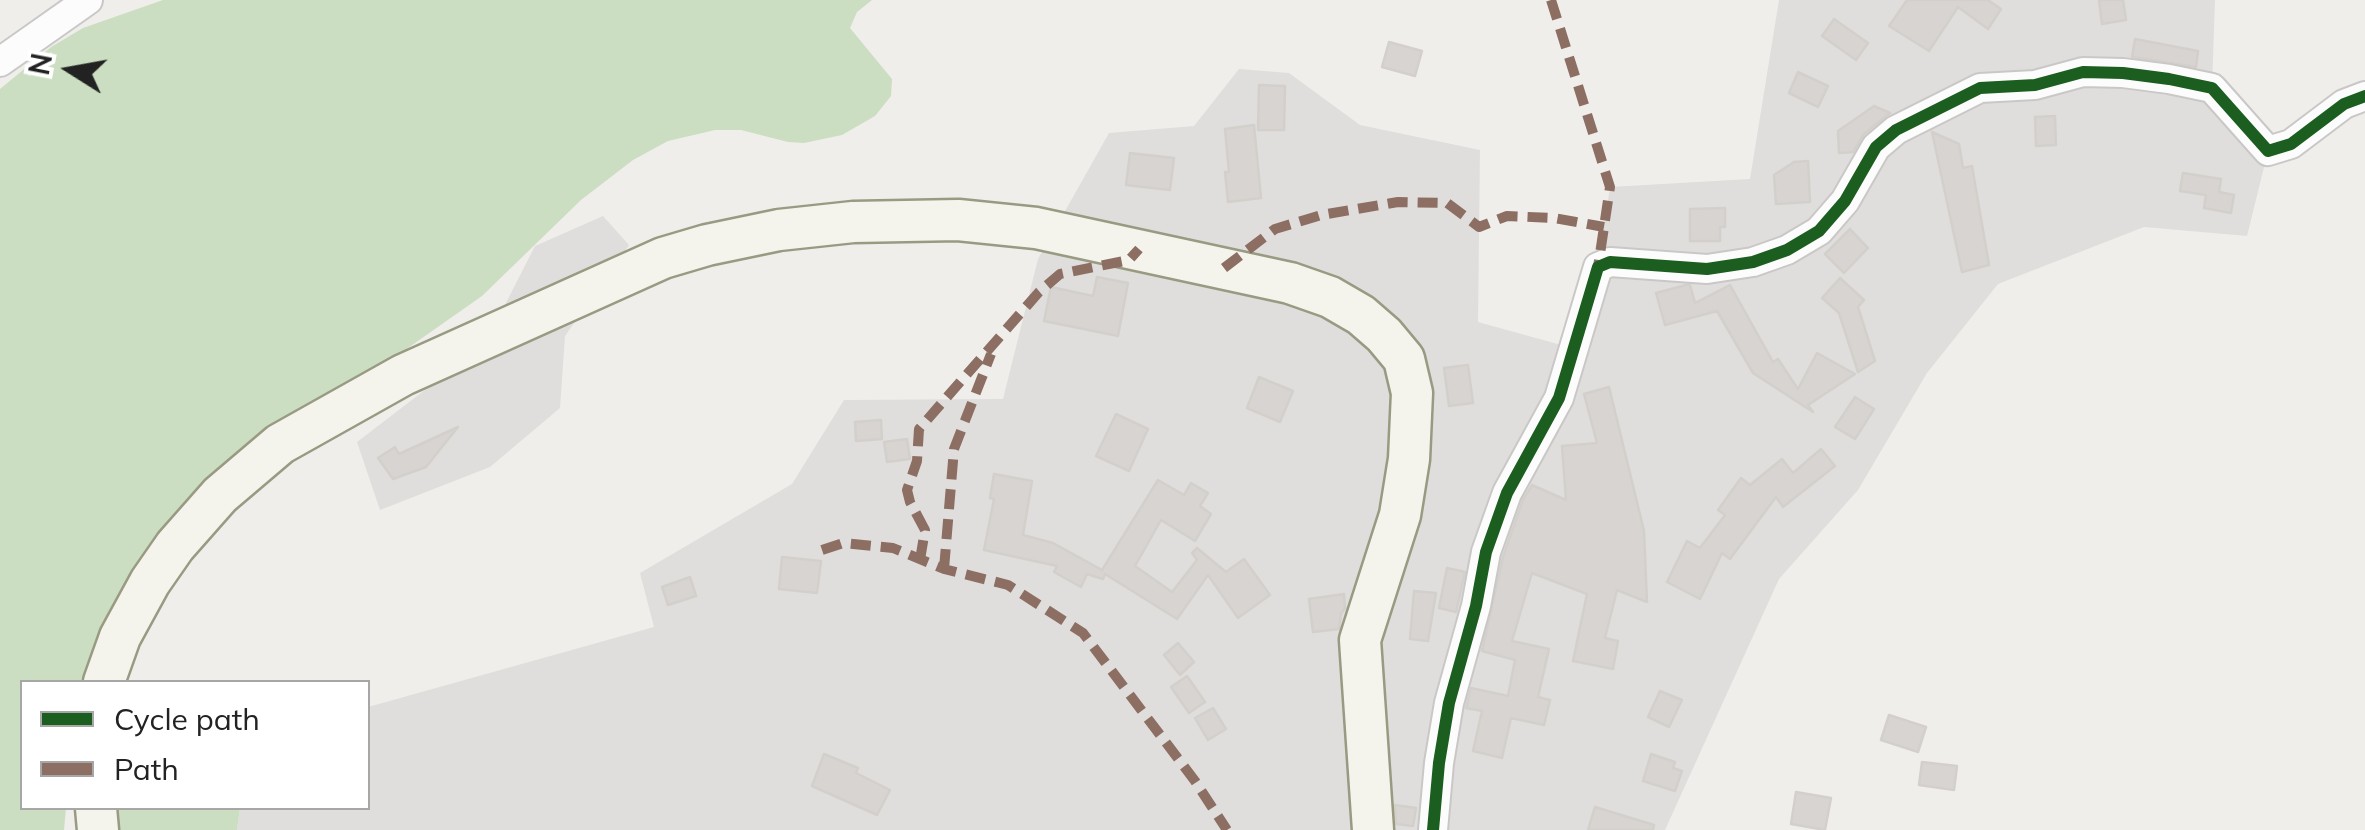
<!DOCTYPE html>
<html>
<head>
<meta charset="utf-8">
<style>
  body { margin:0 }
  #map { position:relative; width:2365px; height:830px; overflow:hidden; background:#f0eeeb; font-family:Mulish,sans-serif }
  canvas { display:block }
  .legend { position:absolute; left:20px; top:680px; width:350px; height:130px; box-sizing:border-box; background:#fff; border:2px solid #a7a7a7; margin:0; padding:12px 18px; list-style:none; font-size:30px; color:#222 }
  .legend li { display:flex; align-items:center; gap:20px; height:50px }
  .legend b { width:50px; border:2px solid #a7a7a7 }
  .north { position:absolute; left:20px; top:20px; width:100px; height:100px; -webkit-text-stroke:8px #fff; paint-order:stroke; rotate:281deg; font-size:28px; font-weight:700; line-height:40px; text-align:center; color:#222 }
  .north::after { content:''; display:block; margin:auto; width:35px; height:45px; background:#222; clip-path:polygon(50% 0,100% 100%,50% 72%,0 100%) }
</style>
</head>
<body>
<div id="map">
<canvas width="2365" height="830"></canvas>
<ul class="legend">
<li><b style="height:12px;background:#1b5e20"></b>Cycle path</li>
<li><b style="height:12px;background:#8d6e63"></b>Path</li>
</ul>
<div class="north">N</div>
</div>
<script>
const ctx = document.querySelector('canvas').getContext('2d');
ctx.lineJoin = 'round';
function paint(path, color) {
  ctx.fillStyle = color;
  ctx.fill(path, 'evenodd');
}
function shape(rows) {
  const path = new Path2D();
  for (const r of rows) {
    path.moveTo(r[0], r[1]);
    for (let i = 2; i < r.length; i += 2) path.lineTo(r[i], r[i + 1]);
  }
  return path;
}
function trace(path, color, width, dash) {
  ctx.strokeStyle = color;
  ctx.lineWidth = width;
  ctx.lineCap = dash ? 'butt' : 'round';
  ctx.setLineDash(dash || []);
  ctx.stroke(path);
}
const residential = shape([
  [1779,0,2215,0,2212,88,2268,151,2247,236,2144,227,1998,284,1927,373,1858,490,1779,579,1665,830,237,830,240,808,368,808,368,707,654,627,640,573,792,484,844,400,1003,399,1038,259,1109,133,1194,126,1239,69,1289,73,1360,125,1480,150,1478,322,1572,348,1598,267,1610,187,1750,179],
  [603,216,629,245,565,336,560,408,490,467,380,510,357,442,485,344,535,246]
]);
const forest = shape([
  [163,0,872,0,857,12,850,28,892,79,891,96,875,116,842,135,804,143,788,142,741,130,715,130,668,141,633,160,581,200,482,296,378,369,241,452,215,472,192,494,160,535,87,682,22,682,22,808,66,808,64,830,0,830,0,89,51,47,83,28],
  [116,808,240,808,237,830,117,830]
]);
const building = shape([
  [1907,0,1988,0,2001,9,1988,29,1958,7,1929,51,1889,26,1907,0],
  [2099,0,2123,0,2126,20,2102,24,2099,0],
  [1834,19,1868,43,1856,60,1822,36,1834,19],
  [2135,39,2198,51,2196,67,2132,57,2135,39],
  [1389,42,1422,51,1415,76,1382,67,1389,42],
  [1798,72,1828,86,1818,107,1789,93,1798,72],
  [1259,85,1285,86,1284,130,1258,130,1259,85],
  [1874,106,1890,113,1864,134,1853,152,1839,153,1838,131,1874,106],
  [2055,116,2056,145,2036,146,2035,117,2055,116],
  [1254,125,1261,198,1228,202,1225,172,1229,172,1225,129,1254,125],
  [1932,132,1959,144,1963,168,1972,166,1989,265,1962,272,1932,132],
  [1130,153,1174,158,1170,190,1126,185,1130,153],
  [1808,161,1810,202,1776,204,1774,175,1794,162,1808,161],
  [2183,173,2221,179,2219,192,2234,195,2231,213,2204,208,2206,195,2180,191,2183,173],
  [1725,208,1725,227,1720,227,1720,241,1690,241,1690,209,1725,208],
  [1850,229,1868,248,1844,273,1825,254,1850,229],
  [1097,277,1128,283,1118,336,1044,321,1051,287,1093,296,1097,277],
  [1840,278,1864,300,1858,307,1875,361,1858,372,1839,313,1822,298,1840,278],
  [1686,285,1690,285,1695,303,1730,285,1773,362,1778,359,1798,389,1817,353,1855,374,1808,405,1813,412,1753,373,1717,311,1665,325,1656,293,1686,285],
  [1468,365,1473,403,1449,406,1444,368,1468,365],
  [1259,377,1293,391,1280,422,1247,408,1259,377],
  [1609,387,1644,531,1647,602,1617,590,1605,638,1618,641,1613,669,1573,661,1587,594,1532,573,1512,641,1549,649,1538,697,1550,700,1544,725,1511,718,1502,758,1473,751,1482,711,1466,708,1471,688,1508,696,1515,660,1482,651,1503,557,1523,500,1532,485,1566,500,1562,446,1597,443,1584,394,1609,387],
  [1855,397,1874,409,1855,439,1835,427,1855,397],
  [1116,414,1148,429,1129,471,1096,456,1116,414],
  [881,420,882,439,856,441,855,422,881,420],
  [458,427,426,467,393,479,378,458,395,447,399,454,458,427],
  [907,439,910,459,887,462,884,442,907,439],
  [1821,449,1835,466,1783,507,1776,497,1730,559,1722,553,1700,599,1667,582,1687,541,1700,548,1725,515,1718,510,1741,478,1750,485,1782,459,1793,473,1821,449],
  [994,474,1032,481,1023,535,1053,543,1102,570,1158,480,1184,495,1191,483,1208,493,1200,506,1211,514,1195,541,1161,520,1135,566,1172,592,1197,560,1192,553,1197,548,1226,572,1244,559,1270,595,1238,618,1208,575,1177,619,1105,574,1103,579,1087,574,1081,587,1054,572,1057,566,984,550,994,499,990,498,994,474],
  [782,557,821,561,817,593,779,589,782,557],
  [1447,568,1465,572,1456,612,1439,608,1447,568],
  [690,577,696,596,668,605,662,587,690,577],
  [1414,591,1436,593,1428,641,1410,639,1414,591],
  [1344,594,1345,608,1341,614,1339,629,1313,632,1309,599,1344,594],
  [1178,643,1194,662,1180,675,1164,655,1178,643],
  [1187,676,1205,702,1189,713,1171,687,1187,676],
  [1660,691,1682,700,1669,727,1648,717,1660,691],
  [1213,708,1226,729,1208,740,1195,718,1213,708],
  [1889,715,1926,727,1918,752,1881,740,1889,715],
  [824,754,858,768,856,773,890,790,877,815,812,786,824,754],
  [1651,754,1675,762,1673,768,1682,771,1675,791,1643,781,1651,754],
  [1922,762,1957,766,1954,790,1919,785,1922,762],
  [1796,792,1831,798,1825,830,1791,824,1796,792],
  [1395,805,1416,808,1413,826,1396,824,1395,805],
  [1595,807,1654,825,1653,830,1588,830,1595,807]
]);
const minor = shape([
  [0,62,88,0],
  [1433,830,1439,763,1449,703,1476,606,1486,552,1507,493,1559,398,1598,267,1610,262,1707,269,1753,262,1787,250,1819,231,1845,201,1876,147,1896,130,1980,88,2035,85,2083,72,2123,73,2169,79,2212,88,2268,151,2291,144,2344,104,2365,96]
]);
const secondary = shape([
  [104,682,120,637,150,582,175,546,220,495,280,444,403,375,663,258,707,245,779,230,853,222,958,220,1036,228,1290,283,1330,297,1361,315,1384,335,1404,359,1412,393,1409,459,1400,515,1360,640,1373,830],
  [96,808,98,830]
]);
const quiet = shape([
  [1551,0,1610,187,1598,267],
  [1224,268,1275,229,1321,215,1398,202,1447,203,1479,227,1507,216,1554,218,1604,227],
  [822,550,843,543,893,548,944,569,1008,585,1083,633,1195,781,1227,830],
  [920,560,925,530,910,502,907,490,917,461,919,429,1039,292,1060,274,1129,260,1139,249],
  [944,569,954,449,991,354]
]);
const cycleway = shape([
  [1433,830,1439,763,1449,703,1476,606,1486,552,1507,493,1559,398,1598,267,1610,262,1707,269,1753,262,1787,250,1819,231,1845,201,1876,147,1896,130,1980,88,2035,85,2083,72,2123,73,2169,79,2212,88,2268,151,2291,144,2344,104,2365,96]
]);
paint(residential, '#dfdedc');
paint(forest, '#cbdec1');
paint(building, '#d7d4d2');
trace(building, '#d3d0cc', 2.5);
trace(minor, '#c9c8c7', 32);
trace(secondary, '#999a82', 45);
trace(minor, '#fdfcfc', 28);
trace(secondary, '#f4f4ed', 40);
trace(quiet, '#8d6e63', 10, [20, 10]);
trace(cycleway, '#1b5e20', 12);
</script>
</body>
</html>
